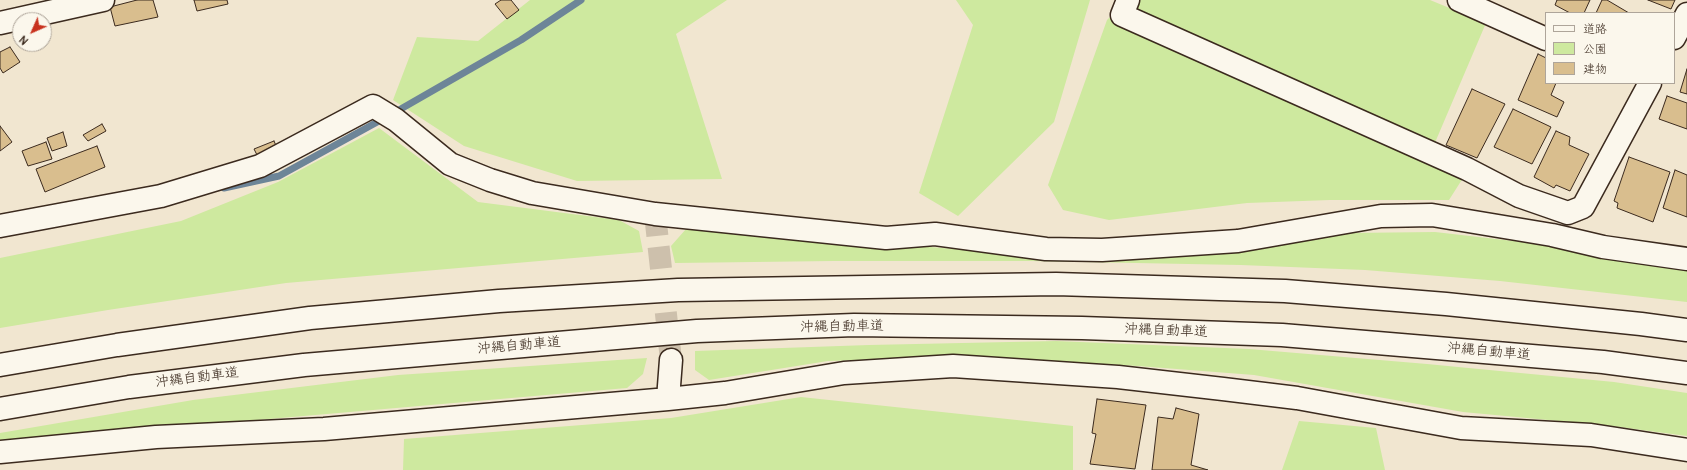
<!DOCTYPE html>
<html>
<head>
<meta charset="utf-8">
<style>
  body { margin:0 }
  #map { position:relative; width:1687px; height:470px; overflow:hidden; background:#f1e6d0; font-family:Pangolin,"Klee One",sans-serif }
  canvas { display:block }
  .legend { position:absolute; left:1545px; top:12px; width:130px; height:72px; box-sizing:border-box; background:#fbf7ec; border:1px solid #aea59a; margin:0; padding:5px 7px; list-style:none; font-size:12px; color:#3b2a1e }
  .legend li { display:flex; align-items:center; gap:8px; height:20px }
  .legend b { width:20px; border:1px solid #aea59a }
  .north { position:absolute; left:12px; top:12px; width:40px; height:40px; box-sizing:border-box; background:#fbf7ec; border:1px solid #aea59a; border-radius:50%; rotate:225deg; font-size:11px; font-weight:700; line-height:16px; text-align:center; color:#3b2a1e }
  .north::after { content:''; display:block; margin:auto; width:14px; height:18px; background:#c8321e; clip-path:polygon(50% 0,100% 100%,50% 72%,0 100%) }
</style>
</head>
<body>
<div id="map">
<canvas width="1687" height="470"></canvas>
<ul class="legend">
<li><b style="height:5px;background:#fbf7ec"></b>道路</li>
<li><b style="height:11px;background:#cee99f"></b>公園</li>
<li><b style="height:11px;background:#d9be8e"></b>建物</li>
</ul>
<div class="north">N</div>
</div>
<script>
const ctx = document.querySelector('canvas').getContext('2d');
ctx.lineJoin = 'round';
function paint(path, color) {
  ctx.fillStyle = color;
  ctx.fill(path, 'evenodd');
}
function shape(rows) {
  const path = new Path2D();
  for (const r of rows) {
    path.moveTo(r[0], r[1]);
    for (let i = 2; i < r.length; i += 2) path.lineTo(r[i], r[i + 1]);
  }
  return path;
}
function trace(path, color, width, dash) {
  ctx.strokeStyle = color;
  ctx.lineWidth = width;
  ctx.lineCap = dash ? 'butt' : 'round';
  ctx.setLineDash(dash || []);
  ctx.stroke(path);
}
function drawText(font, color, halo, rows, align = 'center') {
  ctx.font = font + ' Pangolin,"Klee One",sans-serif';
  ctx.lineWidth = 3;
  ctx.setLineDash([]);
  ctx.textBaseline = 'middle';
  ctx.strokeStyle = halo;
  ctx.fillStyle = color;
  for (const [text, x, y, turn = 0] of rows) {
    ctx.save();
    ctx.translate(x, y);
    ctx.rotate((+turn || 0) * Math.PI / 180);
    ctx.textAlign = isNaN(turn) ? turn : align;
    if (halo) ctx.strokeText(text, 0, 0);
    ctx.fillText(text, 0, 0);
    ctx.restore();
  }
}
const green = shape([
  [530,0,727,0,676,34,722,179,577,181,464,146,393,100,417,37,478,41],
  [956,0,1090,0,1054,122,958,216,919,193,973,25],
  [1127,0,1430,0,1486,23,1428,159,1463,178,1449,200,1330,200,1247,203,1109,220,1063,210,1048,185,1107,20],
  [379,128,478,202,619,220,639,231,643,252,286,283,108,310,0,328,0,258,181,221,278,182],
  [697,227,954,249,1126,257,1348,233,1435,232,1531,243,1687,268,1687,302,1500,281,1365,270,1241,265,1030,261,833,261,675,263,671,246,686,229],
  [1056,341,1249,349,1427,364,1614,382,1687,393,1687,436,1612,426,1463,412,1254,375,1138,366,978,357,828,361,709,380,695,370,695,351,869,345],
  [647,358,643,374,627,388,96,434,0,448,0,433,193,400,398,375],
  [801,397,1073,426,1073,470,402,470,403,470,404,439,671,418],
  [1299,421,1376,428,1385,470,1282,470]
]);
const stream = shape([
  [224,188,279,176,399,110,521,40,581,0]
]);
const building = shape([
  [137,0,153,0,158,17,115,26,110,7,137,0],
  [194,0,227,0,228,4,197,11,194,0],
  [501,0,511,0,519,10,507,19,495,4,501,0],
  [1557,0,1590,0,1584,13,1570,13,1555,5,1557,0],
  [1602,0,1607,0,1629,13,1596,13,1602,0],
  [1648,0,1675,0,1671,9,1648,0],
  [10,47,20,62,3,73,0,68,0,52,10,47],
  [1538,54,1546,58,1546,83,1556,83,1551,95,1564,102,1557,117,1518,100,1538,54],
  [1687,69,1687,94,1680,92,1687,69],
  [1472,89,1505,104,1477,158,1446,145,1472,89],
  [1667,96,1687,103,1687,129,1659,119,1667,96],
  [1513,109,1551,127,1532,164,1494,147,1513,109],
  [102,124,106,131,88,141,83,135,102,124],
  [0,126,12,142,0,151,0,126],
  [1556,131,1570,137,1569,145,1589,154,1570,191,1556,185,1554,188,1534,177,1556,131],
  [63,132,67,146,52,151,47,138,63,132],
  [274,141,277,148,258,157,254,149,274,141],
  [46,142,52,159,28,166,22,151,46,142],
  [97,146,105,167,45,192,36,169,97,146],
  [1629,157,1670,172,1653,222,1617,208,1618,203,1614,201,1629,157],
  [1675,170,1687,175,1687,217,1663,208,1675,170],
  [1097,399,1146,405,1135,469,1090,464,1096,434,1092,433,1097,399],
  [1176,408,1199,414,1191,465,1208,470,1152,470,1158,417,1173,419,1176,408]
]);
const minorTunnel = shape([
  [655,214,671,360]
]);
const minor = shape([
  [1128,0,1122,15,1467,169,1519,196,1568,213,1583,207,1650,83],
  [1459,0,1546,39],
  [0,23,103,0],
  [1674,38,1687,14],
  [0,226,161,196,260,166,373,106,396,120,450,164,490,180,532,193,655,214,886,238,935,234,1046,249,1102,250,1238,241,1381,216,1432,215,1552,235,1603,247,1687,259],
  [668,399,671,360],
  [0,452,156,437,324,429,668,399,725,393,844,373,953,366,1118,377,1223,389,1297,398,1461,428,1591,435,1687,450]
]);
const highway = shape([
  [0,365,117,345,310,318,499,301,678,290,1056,284,1285,291,1446,304,1641,324,1687,330],
  [0,409,129,387,304,365,697,331,854,325,1082,328,1282,335,1603,362,1687,373]
]);
const streetNames = [
  ["沖縄自動車道",842,327,-1],
  ["沖縄自動車道",1166,331,2],
  ["沖縄自動車道",519,346,-5],
  ["沖縄自動車道",1489,352,5],
  ["沖縄自動車道",197,378,-7]
];
paint(green, '#cee99f');
trace(stream, '#6d8598', 7);
paint(building, '#d9be8e');
trace(building, '#3b2a1e', 1);
trace(minorTunnel, '#cdc0ac', 22, [22, 11]);
trace(minor, '#3b2a1e', 25);
trace(highway, '#3b2a1e', 25);
trace(minor, '#fbf7ec', 22);
trace(highway, '#fbf7ec', 22);
drawText('14px', '#3b2a1e', '#fbf7ec', streetNames);
</script>
</body>
</html>
